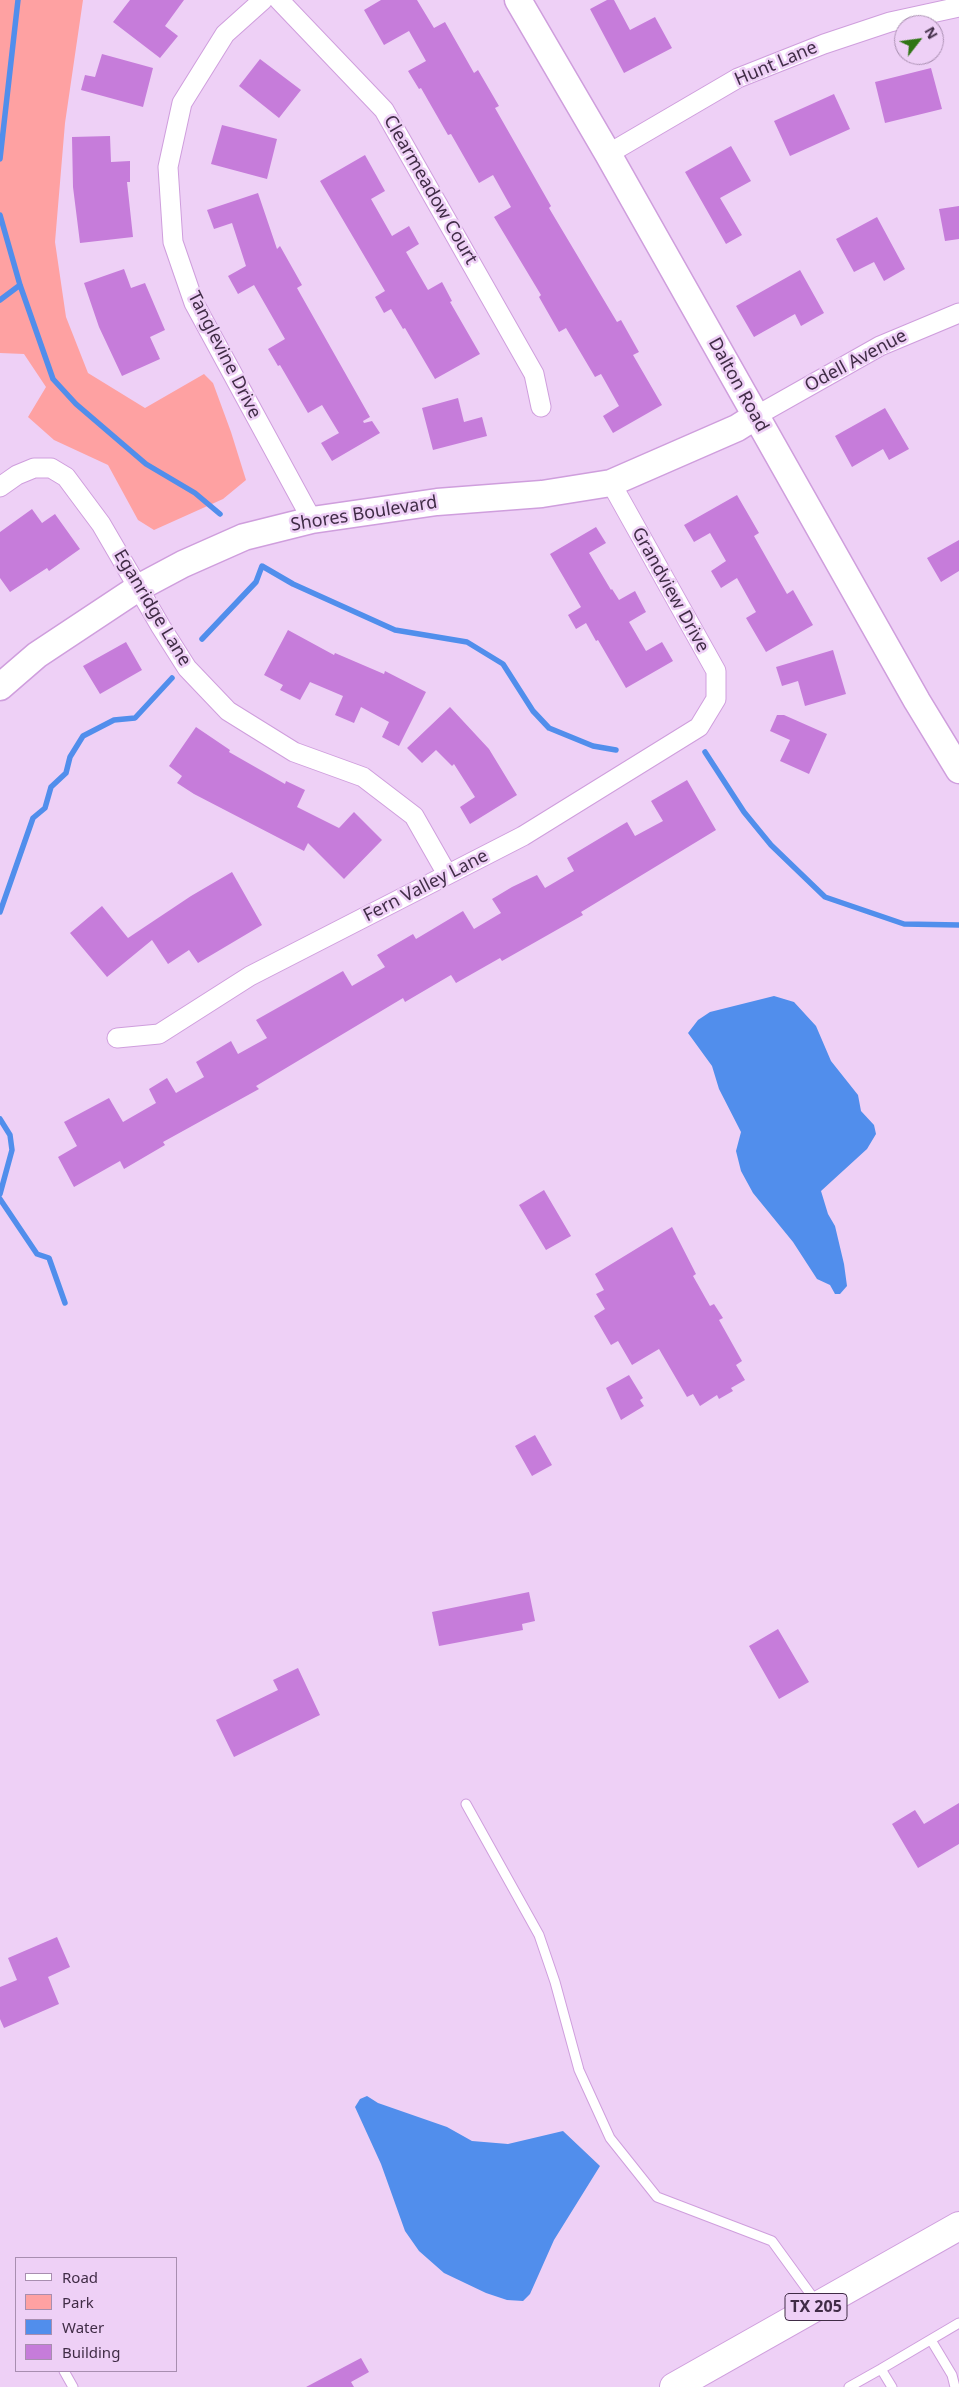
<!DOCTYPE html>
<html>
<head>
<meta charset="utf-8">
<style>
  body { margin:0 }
  #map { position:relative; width:959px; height:2387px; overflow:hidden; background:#eed0f6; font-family:"Noto Sans",sans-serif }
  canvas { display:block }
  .legend { position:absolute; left:15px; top:2257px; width:162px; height:115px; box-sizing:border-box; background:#eed0f6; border:1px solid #a88eb0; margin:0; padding:6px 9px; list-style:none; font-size:15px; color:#402c46 }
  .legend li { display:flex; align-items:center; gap:10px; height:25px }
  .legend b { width:25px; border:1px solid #a88eb0 }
  .north { position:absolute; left:894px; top:15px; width:50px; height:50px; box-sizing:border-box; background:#eed0f6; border:1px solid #a88eb0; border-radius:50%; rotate:60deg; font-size:14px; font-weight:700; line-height:20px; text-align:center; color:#402c46 }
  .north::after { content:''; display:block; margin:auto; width:18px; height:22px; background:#307515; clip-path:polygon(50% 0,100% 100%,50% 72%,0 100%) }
</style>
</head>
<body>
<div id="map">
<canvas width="959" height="2387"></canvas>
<ul class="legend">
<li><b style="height:6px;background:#fff"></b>Road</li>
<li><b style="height:14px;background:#fea1a2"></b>Park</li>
<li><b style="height:14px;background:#518eec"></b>Water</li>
<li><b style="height:14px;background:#c67cda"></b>Building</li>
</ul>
<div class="north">N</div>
</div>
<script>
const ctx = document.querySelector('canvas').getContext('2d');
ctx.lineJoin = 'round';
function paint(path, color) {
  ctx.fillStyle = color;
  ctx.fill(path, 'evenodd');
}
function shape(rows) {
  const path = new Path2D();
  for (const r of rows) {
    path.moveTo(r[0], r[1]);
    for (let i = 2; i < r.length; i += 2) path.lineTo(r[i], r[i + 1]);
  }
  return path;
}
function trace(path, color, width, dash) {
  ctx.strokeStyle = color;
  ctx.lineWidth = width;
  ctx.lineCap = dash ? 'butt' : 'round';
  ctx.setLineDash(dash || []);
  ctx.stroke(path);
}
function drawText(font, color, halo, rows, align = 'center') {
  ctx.font = font + ' "Noto Sans",sans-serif';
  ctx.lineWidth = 5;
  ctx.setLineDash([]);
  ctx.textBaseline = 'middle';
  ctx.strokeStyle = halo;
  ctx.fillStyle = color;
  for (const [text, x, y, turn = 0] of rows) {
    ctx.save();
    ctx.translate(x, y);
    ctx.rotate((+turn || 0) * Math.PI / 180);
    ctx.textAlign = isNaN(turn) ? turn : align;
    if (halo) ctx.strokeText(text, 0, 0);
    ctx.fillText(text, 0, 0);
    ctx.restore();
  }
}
const green = shape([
  [0,0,83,0,65,123,55,242,66,317,88,373,145,408,204,374,213,383,231,432,246,480,223,499,154,530,138,520,108,465,54,440,28,417,46,387,24,354,0,353]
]);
const water = shape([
  [774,996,794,1002,816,1026,831,1061,858,1095,861,1111,874,1125,876,1134,867,1149,821,1191,828,1214,835,1226,844,1264,847,1286,840,1294,835,1294,830,1285,817,1279,793,1242,753,1193,741,1171,736,1151,741,1132,719,1089,712,1066,688,1033,698,1020,710,1012],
  [367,2096,378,2103,447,2127,472,2141,508,2144,563,2131,600,2166,554,2240,530,2294,523,2301,507,2300,486,2293,444,2273,419,2251,405,2231,381,2164,355,2107,360,2099]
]);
const stream = shape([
  [0,159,18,0],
  [0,215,20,285,53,379,76,404,146,464,195,493,220,514],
  [0,300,20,285],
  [202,639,256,582,262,566,293,584,395,630,467,642,503,664,533,711,549,728,593,746,616,750],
  [705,752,744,812,771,845,825,897,904,924,959,925],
  [0,912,33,818,45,808,51,787,66,773,70,757,83,736,114,720,135,718,172,678],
  [0,1119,10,1135,12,1150,0,1194],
  [0,1199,37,1254,49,1258,65,1303]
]);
const building = shape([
  [130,0,184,0,165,26,178,36,160,58,113,22],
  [381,0,417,0,434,28,445,22,474,73,478,70,499,106,495,108,551,206,549,208,617,322,621,320,639,352,633,355,662,405,613,433,603,416,619,406,601,374,595,377,566,328,559,332,539,297,541,295,494,217,511,207,493,175,479,183,451,134,448,135,421,88,419,89,408,71,426,61,409,31,384,45,364,10],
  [607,0,614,0,630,30,655,17,672,48,624,73,590,9],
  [102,54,153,68,143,107,81,90,85,75,95,77],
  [260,59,301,90,279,118,239,86],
  [931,68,942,109,885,123,875,82],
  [834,94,850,129,790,156,774,121],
  [222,125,277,139,267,179,211,164],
  [110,136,111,162,130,161,130,182,127,182,133,237,80,243,73,187,72,137],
  [731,146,751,181,720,198,742,235,726,244,685,172],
  [365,155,385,191,371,199,392,236,409,226,419,244,406,252,428,290,442,282,452,301,450,302,480,354,435,379,405,328,403,329,391,309,384,313,375,297,385,291,320,181],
  [258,193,277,249,280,246,302,285,297,288,370,417,363,421,364,423,372,421,380,433,332,461,321,443,339,433,322,405,308,413,280,365,278,366,268,349,285,339,254,285,238,294,228,276,246,266,232,223,214,229,207,210],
  [959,206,959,239,945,241,939,209],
  [877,217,905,269,884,281,874,262,854,272,836,239],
  [124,269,131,288,145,283,165,330,150,337,160,359,122,376,99,327,84,283],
  [800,270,824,313,801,326,795,314,754,337,736,306],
  [458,398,464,422,482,417,487,436,433,450,422,408],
  [885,408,909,449,889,460,883,449,852,467,835,436],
  [737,495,759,533,754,536,787,594,793,590,813,625,766,652,746,618,756,612,737,578,721,588,711,571,726,561,710,533,694,542,684,525],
  [32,509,42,523,55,514,80,549,49,571,47,568,10,592,0,578,0,532],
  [596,527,606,543,589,553,611,590,612,589,619,600,635,591,646,612,629,622,646,651,662,642,673,661,626,688,598,640,596,641,586,623,576,629,568,615,581,607,550,554],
  [959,540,959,571,941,582,927,558],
  [288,630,334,655,335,653,384,674,385,671,426,692,399,746,382,737,389,722,361,707,354,723,335,715,343,696,310,682,300,700,280,690,283,685,264,675],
  [126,642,142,670,100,694,83,666],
  [833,650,846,694,805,706,798,681,782,686,776,667],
  [450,707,489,749,517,795,470,824,460,807,475,797,454,764,452,766,436,750,422,763,407,748],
  [777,715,784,715,827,734,809,774,780,761,790,740,770,731],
  [196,727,230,750,229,752,285,784,286,781,305,790,297,807,339,828,354,812,382,840,344,879,308,843,304,851,194,794,177,783,182,776,169,766],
  [687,780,716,830,581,912,583,915,502,961,500,958,456,983,451,975,405,1002,403,998,256,1086,259,1089,163,1142,165,1145,124,1169,120,1161,74,1187,58,1157,77,1146,64,1122,109,1098,123,1122,156,1103,149,1089,167,1078,176,1093,204,1077,196,1062,231,1041,238,1054,267,1038,256,1020,343,971,352,986,385,967,377,955,413,934,416,939,463,911,474,929,501,913,492,899,512,887,537,875,545,888,574,871,567,858,627,822,635,836,663,821,651,801],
  [232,872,262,925,198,963,189,950,168,964,152,940,107,977,70,933,102,906,128,938,191,896],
  [544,1190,571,1236,546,1250,519,1205],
  [672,1227,696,1274,693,1276,710,1306,714,1304,723,1318,719,1320,742,1361,736,1365,745,1380,731,1388,733,1391,719,1399,717,1395,700,1406,693,1394,687,1397,659,1349,632,1365,618,1341,611,1345,594,1316,605,1309,596,1294,604,1290,595,1274],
  [629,1375,643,1398,640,1400,644,1406,621,1420,606,1388],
  [535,1435,552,1465,532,1476,515,1446],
  [529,1592,535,1621,522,1624,523,1630,439,1646,432,1612],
  [778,1629,809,1682,779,1699,749,1646],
  [298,1668,320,1715,234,1757,216,1720,278,1690,273,1680],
  [959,1803,959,1844,918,1868,892,1824,915,1810,924,1824],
  [57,1937,70,1967,48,1977,59,2004,4,2028,0,2019,0,1987,17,1980,8,1958],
  [361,2358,369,2372,351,2382,354,2387,306,2387]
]);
const lane = shape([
  [466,1804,539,1935,555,1982,579,2070,610,2138,657,2197,772,2241,817,2303],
  [931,2340,952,2375,955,2387],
  [64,2371,73,2387],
  [849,2387,881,2369],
  [892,2387,881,2369,959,2323]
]);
const street = shape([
  [263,0,225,34,182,103,168,167,173,242,194,303,312,520],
  [279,0,384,110,534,374,541,407],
  [608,154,738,78,824,44,890,22,959,7],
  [756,416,880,346,959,313],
  [0,487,17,475,34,468,51,468,66,477,101,524,161,627,187,668,228,711,294,752,363,777,414,816,447,874],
  [117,1038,159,1034,250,976,523,836,699,727,716,699,716,671,611,483]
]);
const secondary = shape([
  [518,0,608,154,917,701,959,770],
  [0,687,37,655,138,588,183,564,244,537,312,520,437,502,542,494,611,483,737,428,756,416]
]);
const primary = shape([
  [674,2387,959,2226]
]);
const shields = [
  [816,2307,62]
];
const shieldNames = [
  ["TX 205",816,2307]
];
const streetNames = [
  ["Hunt Lane",776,64,-23],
  ["Clearmeadow Court",430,190,60],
  ["Tanglevine Drive",224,355,63],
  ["Odell Avenue",856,361,-28],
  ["Dalton Road",738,385,61],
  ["Shores Boulevard",364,514,-9],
  ["Grandview Drive",670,590,61],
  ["Eganridge Lane",152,608,59],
  ["Fern Valley Lane",426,886,-27]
];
paint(green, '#fea1a2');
paint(water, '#518eec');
trace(stream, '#518eec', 5.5);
paint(building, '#c67cda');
trace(lane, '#cf9edd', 11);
trace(street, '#cf9edd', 21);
trace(secondary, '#cf9edd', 29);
trace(primary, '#cf9edd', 30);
trace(lane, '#fff', 9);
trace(street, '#fff', 19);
trace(secondary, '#fff', 26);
trace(primary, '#fff', 28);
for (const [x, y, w] of shields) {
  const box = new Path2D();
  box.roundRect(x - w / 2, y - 13.5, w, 27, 4);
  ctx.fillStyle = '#eed0f6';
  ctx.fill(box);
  trace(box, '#402c46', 1);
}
drawText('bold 16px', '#402c46', null, shieldNames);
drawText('18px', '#402c46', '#eed0f6', streetNames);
</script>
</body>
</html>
